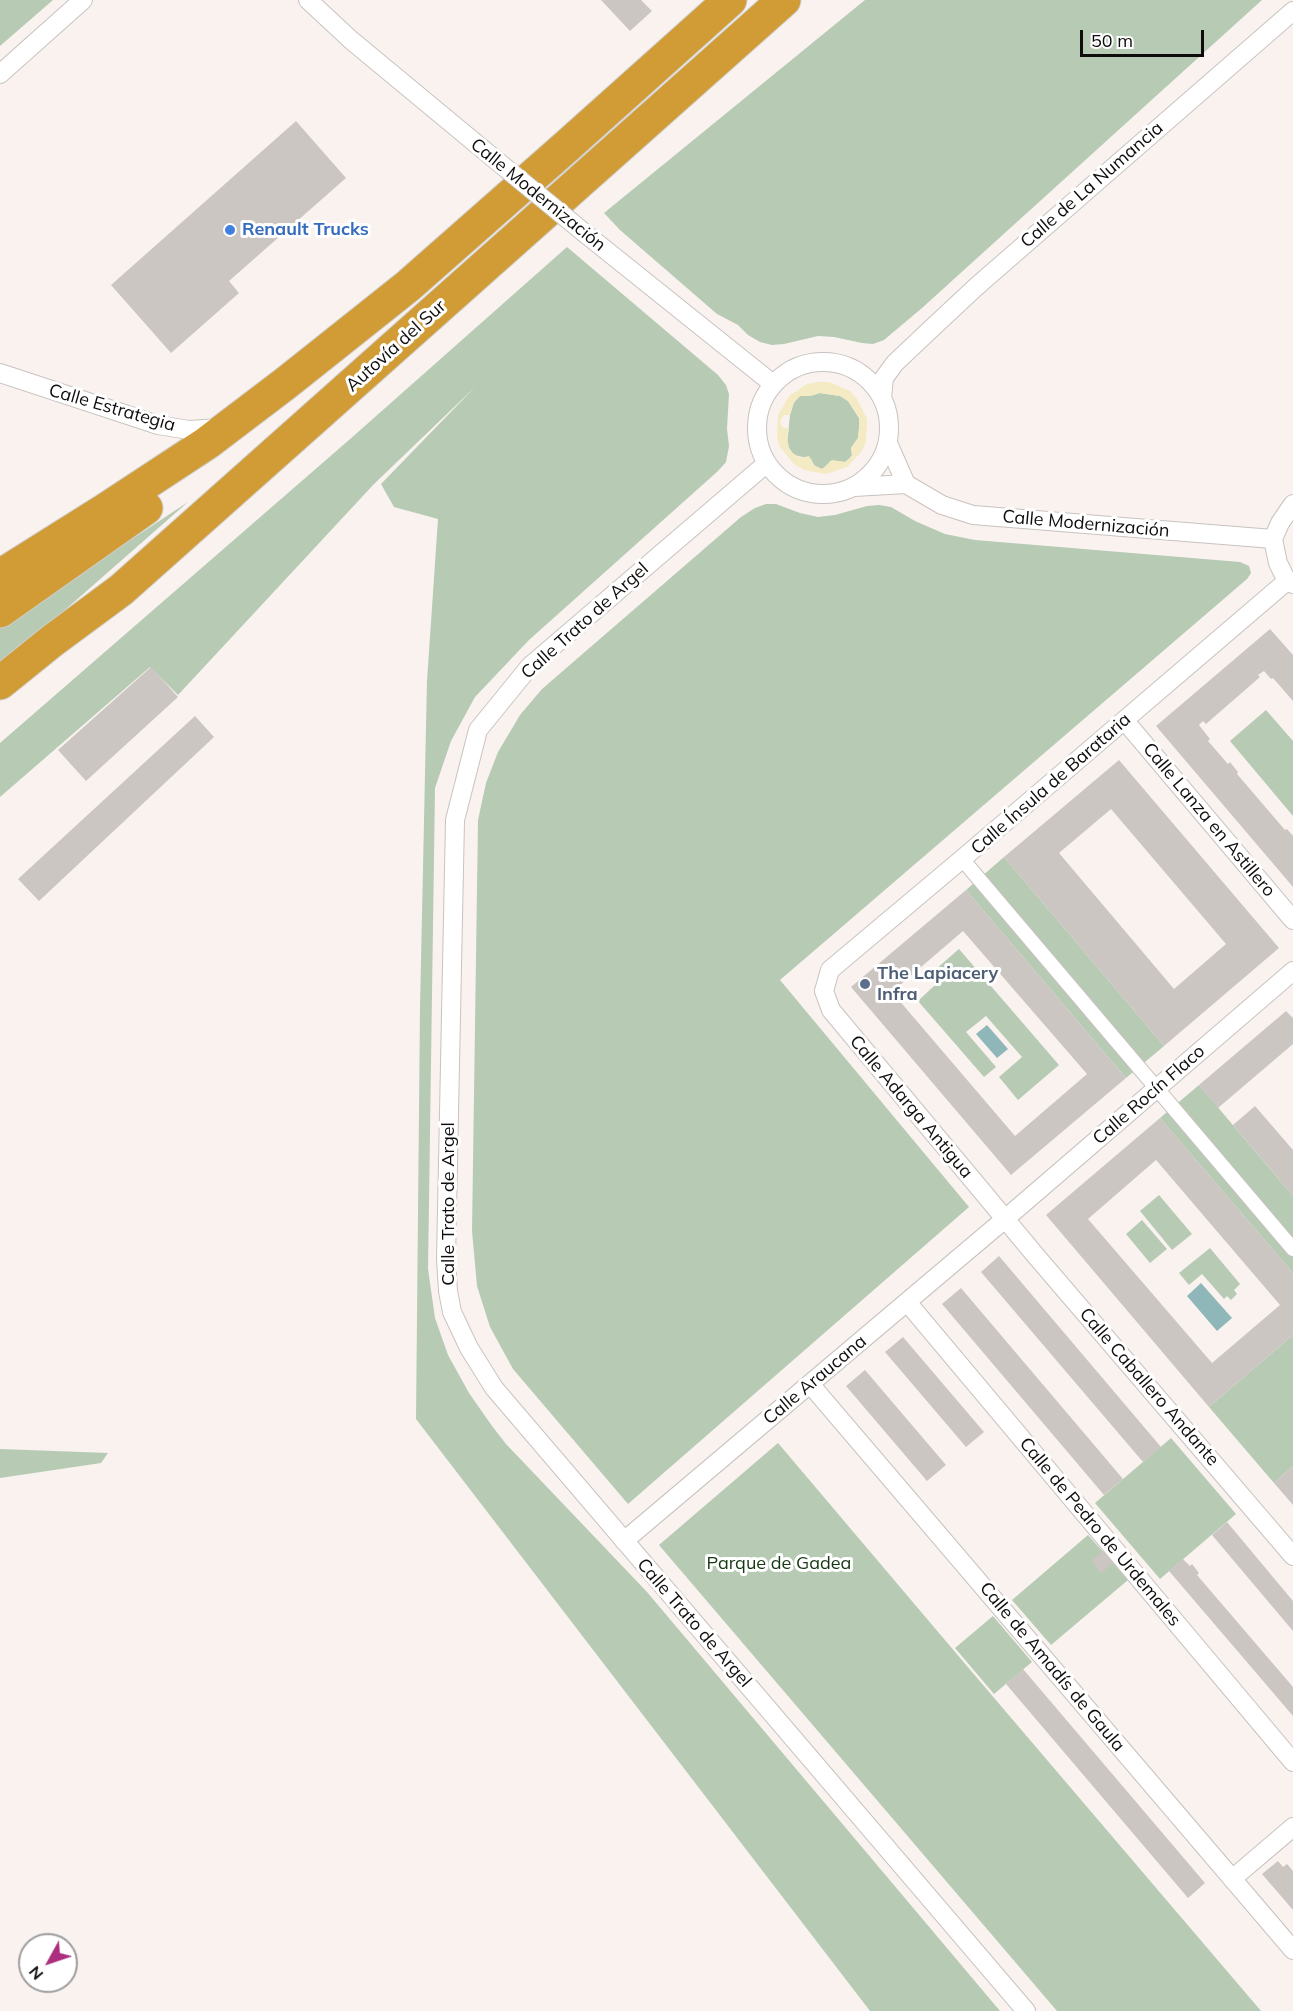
<!DOCTYPE html>
<html>
<head>
<meta charset="utf-8">
<style>
  body { margin:0 }
  #map { position:relative; width:1293px; height:2011px; overflow:hidden; background:#f9f2ef; font-family:Mulish,sans-serif }
  canvas { display:block }
  .north { position:absolute; left:18px; top:1933px; width:60px; height:60px; box-sizing:border-box; background:#fff; border:2px solid #9f9e9e; border-radius:50%; rotate:230deg; font-size:16px; font-weight:700; line-height:24px; text-align:center; color:#0f0d0c }
  .north::after { content:''; display:block; margin:auto; width:21px; height:27px; background:#ab2e7f; clip-path:polygon(50% 0,100% 100%,50% 72%,0 100%) }
  .scale { position:absolute; left:1080px; top:30px; width:124px; height:27px; box-sizing:border-box; border:3px solid #0f0d0c; border-top:0; padding-left:8px; font-size:18px; line-height:21px; white-space:nowrap; color:#0f0d0c; -webkit-text-stroke:4px #fff; paint-order:stroke }
</style>
</head>
<body>
<div id="map">
<canvas width="1293" height="2011"></canvas>
<div class="north">N</div>
<div class="scale">50 m</div>
</div>
<script>
const ctx = document.querySelector('canvas').getContext('2d');
ctx.lineJoin = 'round';
function paint(path, color) {
  ctx.fillStyle = color;
  ctx.fill(path, 'evenodd');
}
function shape(rows) {
  const path = new Path2D();
  for (const r of rows) {
    if (r.length === 3) {
      path.moveTo(r[0] + r[2], r[1]);
      path.arc(r[0], r[1], r[2], 0, 2 * Math.PI);
      continue;
    }
    path.moveTo(r[0], r[1]);
    for (let i = 2; i < r.length; i += 2) path.lineTo(r[i], r[i + 1]);
  }
  return path;
}
function trace(path, color, width, dash) {
  ctx.strokeStyle = color;
  ctx.lineWidth = width;
  ctx.lineCap = dash ? 'butt' : 'round';
  ctx.setLineDash(dash || []);
  ctx.stroke(path);
}
function drawText(font, color, halo, rows, align = 'center') {
  ctx.font = font + ' Mulish,sans-serif';
  ctx.lineWidth = 6;
  ctx.setLineDash([]);
  ctx.textBaseline = 'middle';
  ctx.strokeStyle = halo;
  ctx.fillStyle = color;
  for (const [text, x, y, turn = 0] of rows) {
    ctx.save();
    ctx.translate(x, y);
    ctx.rotate((+turn || 0) * Math.PI / 180);
    ctx.textAlign = isNaN(turn) ? turn : align;
    if (halo) ctx.strokeText(text, 0, 0);
    ctx.fillText(text, 0, 0);
    ctx.restore();
  }
}
const green = shape([
  [0,0,53,0,0,46],
  [865,0,1262,0,922,308,884,340,873,344,862,343,834,337,818,336,784,344,772,345,760,342,748,335,738,325,717,314,620,230,604,213],
  [567,247,718,375,726,385,729,394,727,429,729,446,726,462,718,471,529,640,475,697,451,741,435,788,428,1269,435,1318,448,1355,469,1393,492,1426,506,1444,647,1592,1000,2011,870,2011,416,1419,420,1008,427,681,438,519,394,507,381,484,475,387,374,484,178,695,150,667,0,797,0,743,349,440],
  [820,393,840,396,848,401,859,418,859,428,858,438,851,448,852,455,849,459,845,462,830,461,827,466,822,469,815,467,811,459,794,455,787,445,790,415,795,399,800,396,810,396],
  [188,502,0,667,0,626],
  [766,504,776,504,800,513,818,517,835,515,867,506,879,505,891,507,915,521,945,534,975,540,1240,562,1249,566,1251,573,1247,579,780,980,969,1207,628,1504,513,1369,490,1327,477,1286,472,1231,478,820,486,783,498,752,520,715,542,689,741,517,755,508],
  [1266,710,1293,741,1293,816,1230,741],
  [1004,857,1164,1046,1126,1078,966,890],
  [959,949,1059,1065,1018,1100,999,1077,1022,1057,986,1016,966,1032,996,1067,984,1077,918,1001,935,985,928,976],
  [1199,1085,1293,1196,1293,1273,1160,1118],
  [1159,1195,1192,1234,1172,1250,1140,1211],
  [1142,1220,1167,1249,1150,1263,1126,1234],
  [1210,1248,1240,1284,1234,1290,1237,1294,1231,1300,1227,1296,1224,1299,1202,1274,1189,1285,1179,1273],
  [1293,1335,1293,1466,1274,1483,1209,1407],
  [1171,1438,1236,1514,1160,1579,1095,1503],
  [778,1443,972,1672,1261,2011,1057,2011,659,1545],
  [0,1449,108,1453,101,1463,0,1478],
  [1088,1535,1128,1580,1051,1645,1012,1600],
  [993,1616,1032,1662,994,1694,955,1648]
]);
const sand = shape([
  [818,382,829,382,850,391,857,399,867,419,866,441,862,451,847,467,826,474,804,470,794,464,780,447,777,437,778,415,789,396,807,384],
  [820,393,840,396,848,401,859,418,859,428,858,438,851,448,852,455,849,459,845,462,832,460,822,469,814,465,809,456,800,458,790,451,787,439,789,429,782,427,780,421,784,415,790,415,793,404,800,396,810,396]
]);
const water = shape([
  [987,1025,1008,1049,997,1058,976,1034],
  [1201,1283,1232,1318,1217,1331,1187,1296]
]);
const building = shape([
  [601,0,641,0,652,11,630,31],
  [296,121,346,178,229,281,239,293,171,353,111,285],
  [1270,629,1293,655,1293,701,1273,678,1271,679,1264,671,1258,675,1260,677,1206,724,1203,721,1199,725,1210,739,1208,741,1228,764,1230,762,1238,772,1237,774,1285,830,1287,829,1293,836,1293,887,1156,726],
  [151,667,178,697,86,781,58,750],
  [195,716,214,737,39,901,18,879],
  [1119,760,1279,948,1164,1046,1004,857],
  [1111,809,1226,944,1174,989,1059,853],
  [966,890,1126,1078,1011,1175,851,987],
  [963,931,1087,1074,1015,1136,892,992],
  [1286,1011,1293,1018,1293,1044,1218,1108,1199,1085],
  [1255,1106,1293,1150,1293,1196,1233,1125],
  [1160,1118,1293,1273,1293,1335,1209,1407,1046,1215],
  [1156,1160,1280,1305,1212,1363,1088,1219],
  [999,1256,1161,1447,1143,1462,981,1272],
  [961,1288,1123,1479,1104,1495,942,1304],
  [903,1337,984,1432,966,1447,885,1352],
  [865,1370,946,1465,927,1481,846,1386],
  [1293,1466,1293,1505,1274,1483],
  [1227,1522,1293,1601,1293,1631,1212,1535],
  [1103,1551,1113,1563,1101,1573,1091,1561],
  [1183,1559,1190,1566,1192,1564,1199,1573,1197,1575,1293,1687,1293,1716,1169,1571],
  [1023,1669,1205,1883,1188,1898,1006,1684],
  [1278,1861,1283,1867,1287,1864,1293,1871,1293,1910,1262,1874]
]);
const pedestrian = shape([
  [962,859,1293,1249]
]);
const minor = shape([
  [308,0,351,40,491,156],
  [0,74,83,0],
  [587,235,773,384],
  [823,428,66],
  [0,373,158,425,189,430,220,428],
  [882,398,884,378,895,363,931,329,977,286,1293,11],
  [888,443,906,484],
  [767,463,530,666,478,730,455,820,446,1259,448,1291,452,1312,469,1348,494,1388,1026,2011],
  [854,487,906,484,942,505,973,515,1273,539],
  [1293,504,1280,523,1273,539,1278,563,1287,581,1293,584],
  [1287,581,962,859,830,970,824,991,831,1010,1036,1256,1293,1556],
  [1125,721,1293,920],
  [907,1302,1293,1762],
  [810,1384,1293,1950],
  [624,1541,1005,1219,1293,971],
  [1232,1879,1293,1827]
]);
const motorway = shape([
  [0,576,105,510,207,443,286,383,408,286,567,146,730,0],
  [0,611,146,508],
  [0,683,52,641,121,590,784,0]
]);
const minorBridge = shape([
  [491,156,587,235]
]);
const markers = [
  [230,230,6,"#3f7fe0"],
  [865,984,6,"#5c6f8a"]
];
const streetNames = [
  ["Calle de La Numancia",1092,185,-41],
  ["Calle Modernización",538,195,39],
  ["Autovía del Sur",396,346,-42],
  ["Calle Estrategia",112,408,16],
  ["Calle Modernización",1086,524,5],
  ["Calle Trato de Argel",585,621,-42],
  ["Calle Ínsula de Barataria",1051,784,-41],
  ["Calle Lanza en Astillero",1209,820,50],
  ["Calle Rocín Flaco",1149,1095,-41],
  ["Calle Adarga Antigua",911,1107,50],
  ["Calle Trato de Argel",449,1204,-90],
  ["Calle Araucana",815,1380,-40],
  ["Calle Caballero Andante",1149,1387,49],
  ["Calle de Pedro de Urdemales",1100,1532,50],
  ["Calle Trato de Argel",694,1623,49],
  ["Calle de Amadís de Gaula",1052,1667,50]
];
const shopNames = [
  ["Renault Trucks",242,230]
];
const serviceNames = [
  ["The Lapiacery",877,974],
  ["Infra",877,995]
];
const parkNames = [
  ["Parque de Gadea",779,1564]
];
paint(green, '#b6cab4');
paint(sand, '#f4eac4');
paint(water, '#8fb6b8');
paint(building, '#ccc6c3');
trace(pedestrian, '#c9c3c0', 16);
trace(minor, '#c9c3c0', 20);
trace(motorway, '#cfcfce', 35);
trace(pedestrian, '#fff', 14);
trace(minor, '#fff', 18);
trace(motorway, '#d19c35', 33);
trace(minorBridge, '#c9c3c0', 20, []);
trace(minorBridge, '#fff', 18);
for (const [x, y, r, color] of markers) {
  const dot = new Path2D();
  dot.arc(x, y, r, 0, 2 * Math.PI);
  ctx.fillStyle = color;
  ctx.fill(dot);
  trace(dot, '#fff', 2);
}
drawText('18px', '#0f0d0c', '#fff', streetNames);
drawText('bold 18px', '#366cbe', '#fff', shopNames, 'left');
drawText('bold 18px', '#4e5e75', '#fff', serviceNames, 'left');
drawText('18px', '#153612', '#fff', parkNames);
</script>
</body>
</html>
